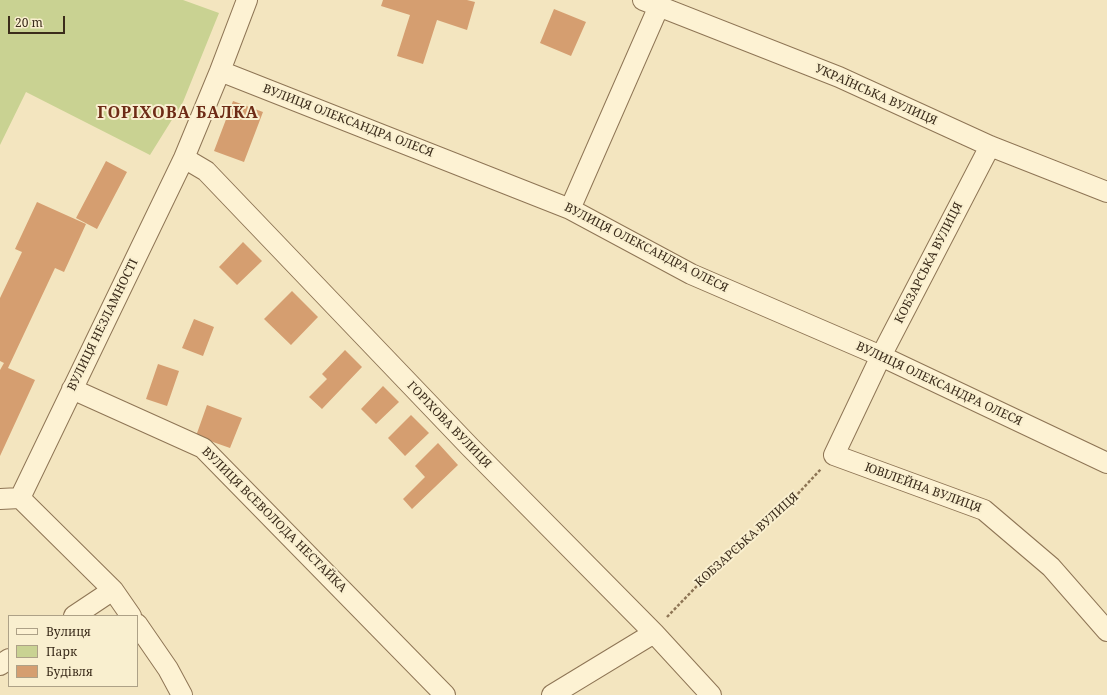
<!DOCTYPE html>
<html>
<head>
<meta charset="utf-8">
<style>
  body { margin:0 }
  #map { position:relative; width:1107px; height:695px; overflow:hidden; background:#f3e5bf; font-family:"Noto Serif",serif }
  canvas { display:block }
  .legend { position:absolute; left:8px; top:615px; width:130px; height:72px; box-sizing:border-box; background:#f9efcf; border:1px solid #ada187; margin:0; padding:5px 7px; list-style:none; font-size:12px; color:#3b2c1b }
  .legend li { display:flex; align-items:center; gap:8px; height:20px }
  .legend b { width:20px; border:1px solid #ada187 }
  .scale { position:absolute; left:8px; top:16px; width:57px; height:18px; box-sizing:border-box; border:2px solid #3b2c1b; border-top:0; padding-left:5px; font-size:12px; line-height:14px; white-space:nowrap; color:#3b2c1b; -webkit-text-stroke:3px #f9efcf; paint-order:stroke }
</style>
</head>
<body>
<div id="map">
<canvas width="1107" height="695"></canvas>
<ul class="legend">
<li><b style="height:5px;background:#fdf2d3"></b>Вулиця</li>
<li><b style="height:11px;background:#c9d292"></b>Парк</li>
<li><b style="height:11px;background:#d59e70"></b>Будівля</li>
</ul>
<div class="scale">20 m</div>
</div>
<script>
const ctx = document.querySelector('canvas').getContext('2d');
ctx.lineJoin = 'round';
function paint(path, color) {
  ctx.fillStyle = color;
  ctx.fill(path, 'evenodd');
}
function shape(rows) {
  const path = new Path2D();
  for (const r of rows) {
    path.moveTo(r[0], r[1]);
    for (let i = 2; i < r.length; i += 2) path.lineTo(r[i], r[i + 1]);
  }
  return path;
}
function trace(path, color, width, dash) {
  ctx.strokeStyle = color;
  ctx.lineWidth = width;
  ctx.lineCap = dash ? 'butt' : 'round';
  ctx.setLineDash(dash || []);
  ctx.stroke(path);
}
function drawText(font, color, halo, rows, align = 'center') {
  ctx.font = font + ' "Noto Serif",serif';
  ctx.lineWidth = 4;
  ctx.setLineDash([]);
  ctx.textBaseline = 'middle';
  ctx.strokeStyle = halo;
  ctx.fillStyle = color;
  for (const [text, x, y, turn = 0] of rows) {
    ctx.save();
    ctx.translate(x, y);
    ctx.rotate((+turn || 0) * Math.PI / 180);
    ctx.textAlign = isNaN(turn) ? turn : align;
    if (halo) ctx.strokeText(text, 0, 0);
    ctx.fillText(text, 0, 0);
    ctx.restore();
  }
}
const green = shape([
  [0,0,183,0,219,13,183,102,150,155,26,92,0,145]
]);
const building = shape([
  [383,0,467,0,475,2,467,30,437,20,423,64,397,56,410,15,381,6],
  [554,9,586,22,571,56,540,43],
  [233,101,263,112,244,162,214,151],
  [106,161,127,172,97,229,76,218],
  [37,202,86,224,64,272,55,268,8,368,35,380,0,456,0,370,4,363,0,361,0,298,22,252,15,249],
  [243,242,262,261,237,285,219,267],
  [292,291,318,317,291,345,264,319],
  [194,319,214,327,203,356,182,348],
  [345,350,362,367,322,409,309,397,327,379,322,374],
  [158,364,179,371,167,406,146,399],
  [383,386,399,402,376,424,361,409],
  [207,405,242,418,230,448,196,436],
  [411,415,429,433,405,456,388,438],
  [438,443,458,465,412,509,403,499,425,477,415,466]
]);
const path = shape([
  [667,617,723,559,780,513,821,469]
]);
const minor = shape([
  [643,0,839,77,990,146,1107,192],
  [220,71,570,209,691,274,881,356,1107,463],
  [990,146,881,356,834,455,984,510,1051,567,1107,631],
  [184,158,206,171,470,447,654,633,711,695],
  [570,209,659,6],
  [72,389,203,448,445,695],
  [20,498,184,158,220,71,247,0],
  [20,498,113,590,131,616],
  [0,499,20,498],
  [74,616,113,590],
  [137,624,168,669,182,695],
  [0,665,9,659],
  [552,695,654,633]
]);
const streetNames = [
  ["УКРАЇНСЬКА ВУЛИЦЯ",876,95,24],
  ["ВУЛИЦЯ ОЛЕКСАНДРА ОЛЕСЯ",348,121,21],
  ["ВУЛИЦЯ ОЛЕКСАНДРА ОЛЕСЯ",646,248,27],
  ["КОБЗАРСЬКА ВУЛИЦЯ",929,263,-63],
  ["ВУЛИЦЯ НЕЗЛАМНОСТІ",103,325,-64],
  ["ВУЛИЦЯ ОЛЕКСАНДРА ОЛЕСЯ",939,384,25],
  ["ГОРІХОВА ВУЛИЦЯ",449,425,46],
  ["ЮВІЛЕЙНА ВУЛИЦЯ",923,488,20],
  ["ВУЛИЦЯ ВСЕВОЛОДА НЕСТАЙКА",274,520,45],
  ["КОБЗАРСЬКА ВУЛИЦЯ",747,540,-42]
];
const districtNames = [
  ["ГОРІХОВА БАЛКА",178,113]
];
paint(green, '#c9d292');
paint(building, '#d59e70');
trace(minor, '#8e7555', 22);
trace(path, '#8e7555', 2.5, [3, 2]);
trace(minor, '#fdf2d3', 20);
drawText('12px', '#3b2c1b', '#f9efcf', streetNames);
ctx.letterSpacing = '1px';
drawText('bold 16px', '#6d2b16', '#f9efcf', districtNames);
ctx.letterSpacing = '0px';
</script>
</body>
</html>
